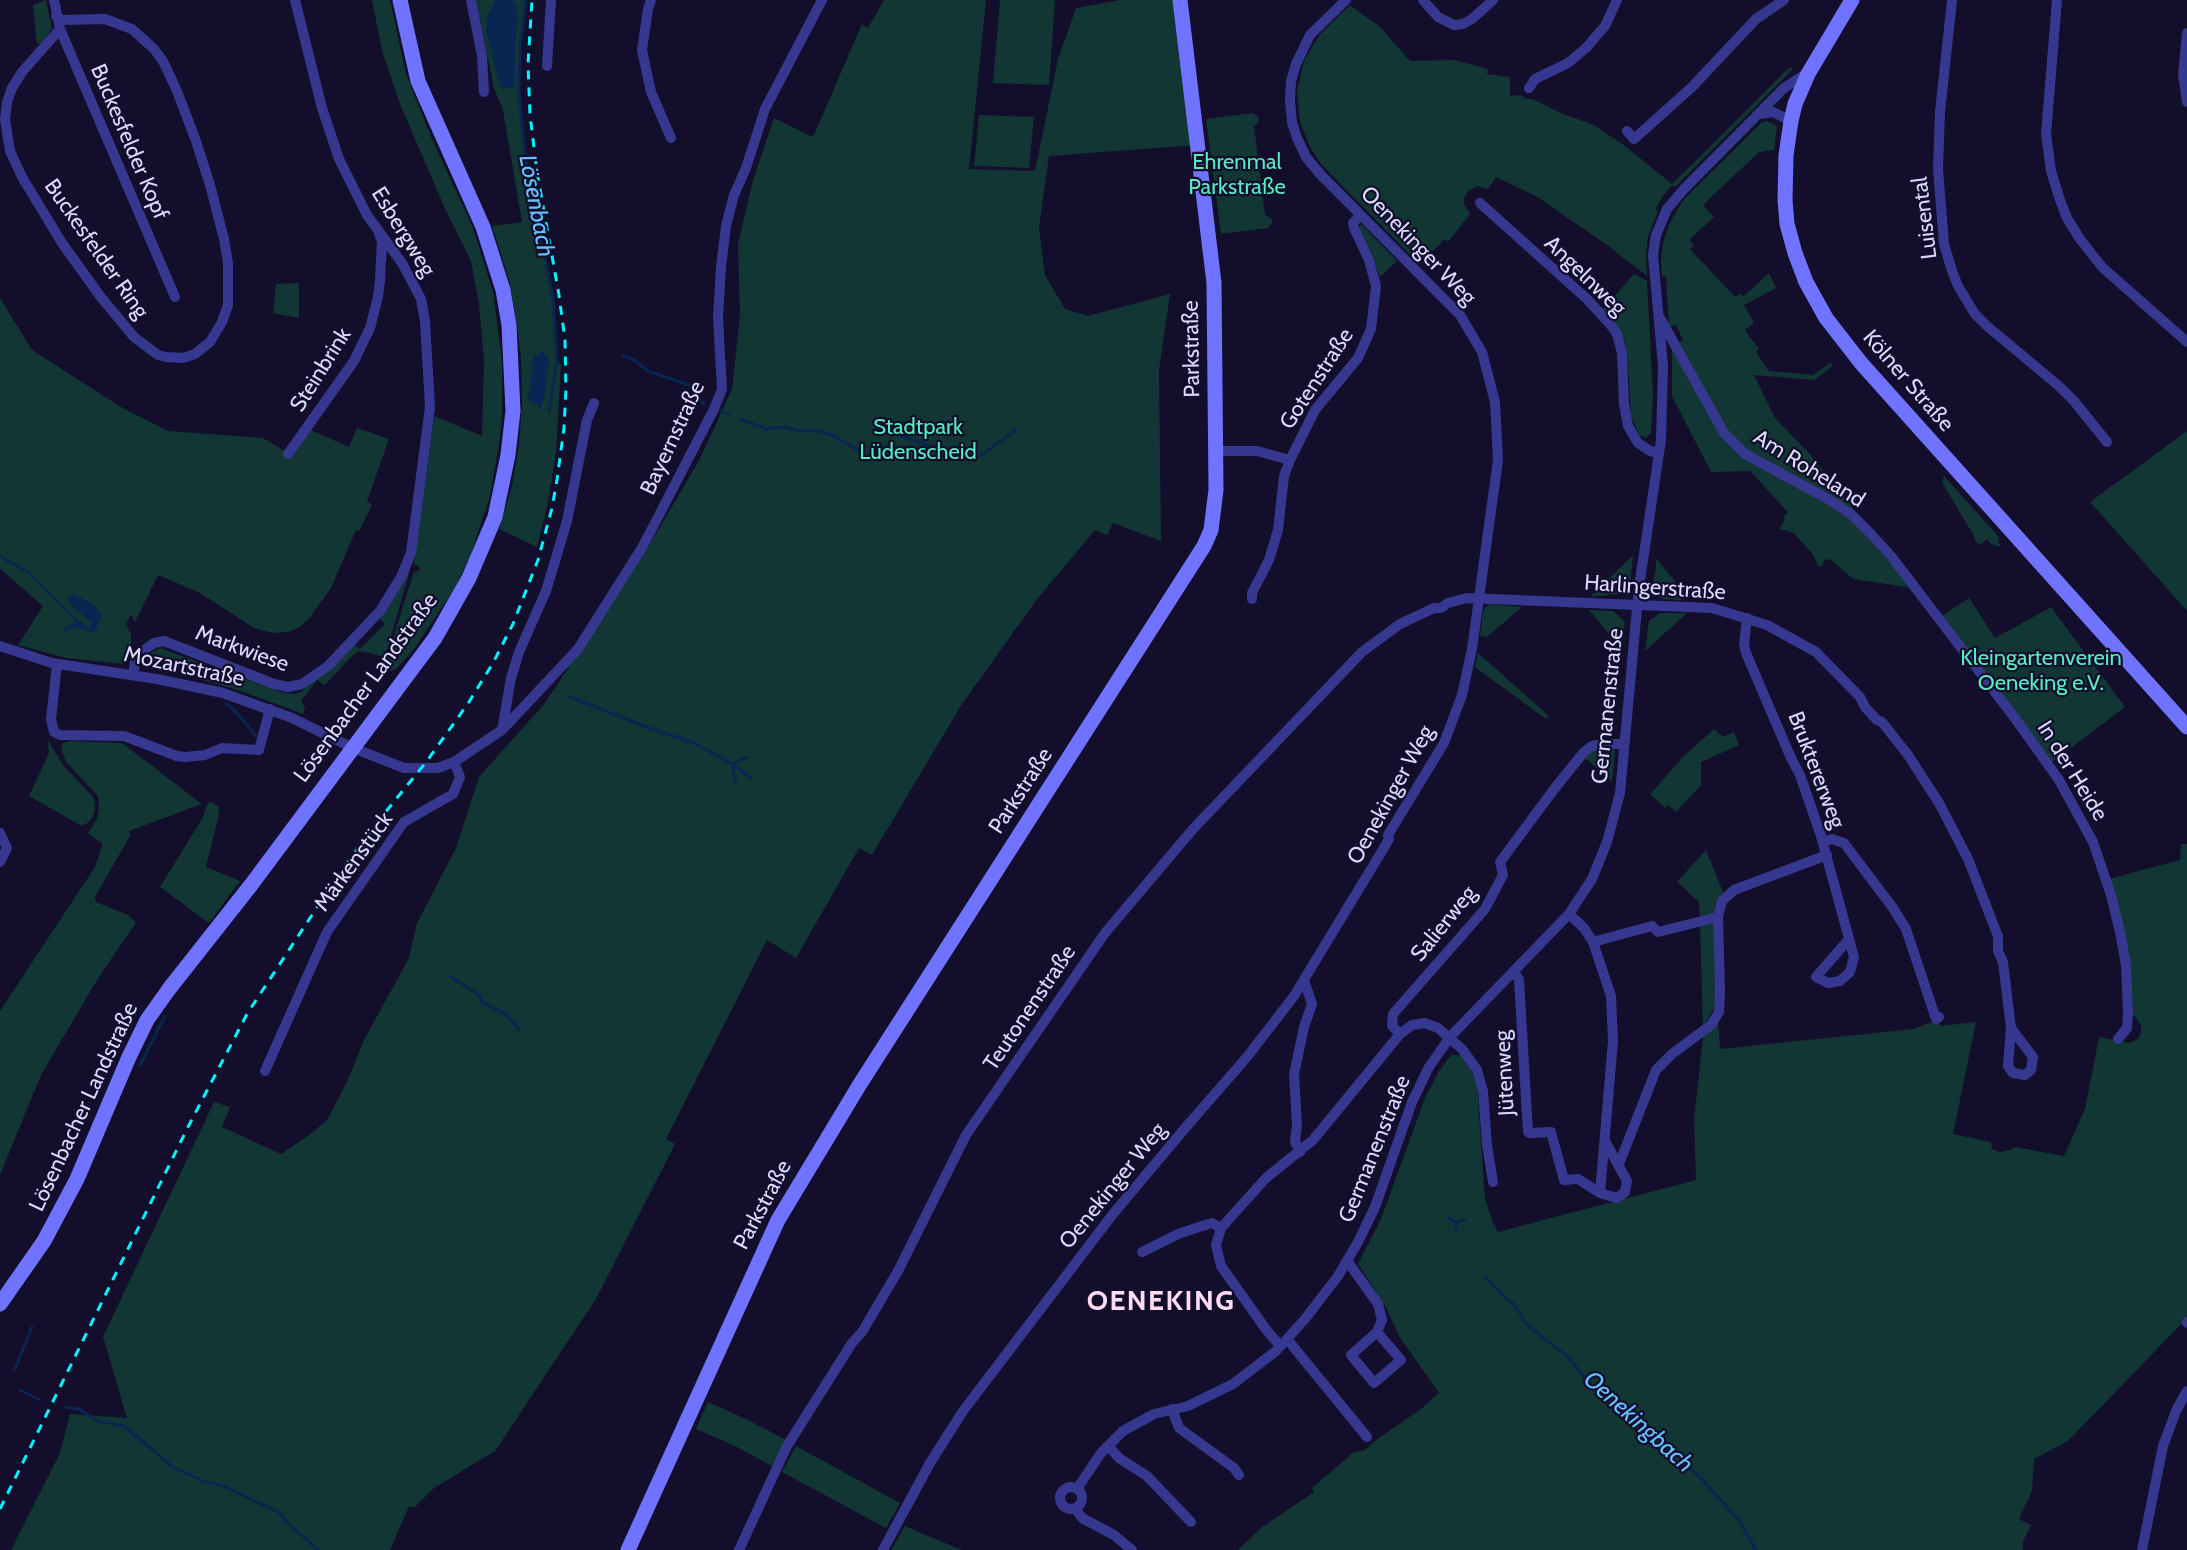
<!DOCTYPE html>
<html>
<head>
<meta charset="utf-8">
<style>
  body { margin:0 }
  canvas { display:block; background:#120e2b }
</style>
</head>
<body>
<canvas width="2187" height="1550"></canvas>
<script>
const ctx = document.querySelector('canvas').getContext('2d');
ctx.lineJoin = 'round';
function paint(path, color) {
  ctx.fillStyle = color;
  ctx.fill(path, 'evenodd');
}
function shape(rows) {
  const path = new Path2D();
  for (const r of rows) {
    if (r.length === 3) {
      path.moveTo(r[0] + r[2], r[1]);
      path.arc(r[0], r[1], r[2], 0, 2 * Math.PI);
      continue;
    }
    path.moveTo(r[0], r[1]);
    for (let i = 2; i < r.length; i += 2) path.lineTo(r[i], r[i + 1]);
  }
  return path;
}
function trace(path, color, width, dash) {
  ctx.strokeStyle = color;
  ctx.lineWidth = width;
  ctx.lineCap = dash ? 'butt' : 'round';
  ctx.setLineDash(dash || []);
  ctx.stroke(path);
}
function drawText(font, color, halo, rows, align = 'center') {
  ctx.font = font + ' Cabin,sans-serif';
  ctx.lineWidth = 4.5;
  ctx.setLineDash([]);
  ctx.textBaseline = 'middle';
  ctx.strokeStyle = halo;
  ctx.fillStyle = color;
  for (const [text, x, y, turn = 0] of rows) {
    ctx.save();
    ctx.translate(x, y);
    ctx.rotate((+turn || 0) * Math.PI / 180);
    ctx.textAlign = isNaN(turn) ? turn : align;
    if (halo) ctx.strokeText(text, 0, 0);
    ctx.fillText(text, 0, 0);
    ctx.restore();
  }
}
const green = shape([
  [46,0,52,29,41,43,37,44,33,5],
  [372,0,390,0,406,74,432,139,473,228,493,292,502,361,502,417,499,444,490,496,471,554,455,588,414,649,396,669,391,671,387,669,383,672,408,590,414,572,419,571,420,568,414,564,434,416,482,436,484,360,479,304,471,261,446,211,400,104,382,51],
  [476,0,526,0,520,47,519,94,525,156,553,298,557,360,561,365,556,453,547,507,537,547,499,529,512,486,519,445,522,404,521,359,517,324,509,280,492,226,522,222,503,110,494,88],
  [884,0,986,0,969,169,1035,171,1058,59,1076,8,1120,0,1180,0,1197,145,1049,156,1039,228,1045,275,1065,309,1088,316,1170,294,1159,370,1161,541,1113,523,1107,535,1095,530,1037,599,962,704,872,855,859,848,796,958,767,940,666,1139,675,1144,596,1299,495,1451,434,1488,414,1508,409,1506,390,1550,11,1550,60,1453,70,1414,127,1418,103,1337,214,1102,230,1107,222,1127,281,1154,312,1133,327,1120,346,1084,364,1040,409,958,417,923,456,848,479,777,545,703,647,549,700,459,732,389,740,316,738,244,753,180,774,118,813,137,862,24,868,28],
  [1000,0,1055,0,1049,85,993,83],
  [1350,5,1379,26,1410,61,1454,60,1488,69,1487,74,1510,77,1510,96,1520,95,1526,99,1533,99,1563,114,1594,125,1625,146,1672,184,1790,67,1793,69,1675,187,1672,185,1663,196,1655,209,1658,211,1648,237,1646,256,1647,276,1607,245,1536,196,1496,177,1488,189,1477,186,1468,191,1464,198,1464,204,1470,214,1448,242,1445,239,1419,264,1321,164,1310,147,1300,122,1297,91,1304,61,1320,34],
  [1253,113,1259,118,1258,123,1254,126,1265,215,1271,218,1272,223,1268,228,1221,234,1206,119],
  [979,115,1034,117,1029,168,974,166],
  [1767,121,1777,126,1774,150,1759,152,1703,205,1714,217,1689,240,1694,245,1690,249,1735,297,1740,293,1743,297,1769,273,1776,288,1744,305,1754,323,1745,330,1759,349,1756,352,1769,371,1813,375,1831,362,1833,366,1814,380,1754,375,1775,418,1808,452,1856,512,1853,514,1767,466,1732,439,1678,343,1683,340,1676,325,1669,327,1666,276,1662,276,1661,259,1663,243,1670,222,1684,199,1762,122],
  [1361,224,1397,261,1380,277,1372,254,1359,228],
  [1634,274,1647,281,1653,395,1651,433,1646,438,1639,435,1631,416,1628,361,1625,341,1613,319,1603,309],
  [299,283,299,318,273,313,276,284],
  [0,298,32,350,121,407,168,431,263,438,291,455,311,430,349,447,357,428,389,439,367,501,372,505,359,531,356,530,331,588,308,620,298,628,288,632,272,633,254,628,200,593,158,575,135,622,131,614,126,624,131,634,131,650,135,651,122,664,66,658,18,645,43,606,0,569],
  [1672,347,1722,434,1849,516,1912,588,1853,579,1830,559,1824,561,1822,566,1818,566,1814,556,1794,533,1785,530,1779,530,1785,519,1783,517,1788,512,1750,471,1711,472,1672,396],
  [2187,431,2187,611,2090,502],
  [1944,476,1999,537,1998,542,2002,547,1991,544,1987,539,1981,544,1976,543,1973,534,1942,483],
  [1633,555,1630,585,1625,591,1619,594,1590,597],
  [1656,558,1686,595,1681,600,1662,599,1654,593,1652,590,1655,572,1656,571],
  [407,569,410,570,385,657,366,652,359,651,353,655,325,685,317,680,301,701,305,708,303,714,238,690,198,679,199,670,171,664,169,673,164,672,166,663,151,661,150,666,148,665,147,659,149,654,160,648,281,692,294,694,301,692,355,645,360,649,385,624,380,619],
  [1969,598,1995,638,2051,607,2125,707,2051,763,1940,617],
  [1489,604,1522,607,1487,637,1480,636,1483,611],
  [1589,610,1613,611,1622,619,1625,622,1621,648],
  [1660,613,1687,613,1645,651,1649,621],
  [1478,653,1549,716,1546,719,1475,667],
  [1714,729,1723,737,1734,732,1739,745,1701,762,1701,785,1676,812,1668,805,1665,808,1650,794,1685,755],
  [48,740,63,765,94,798,95,807,93,817,86,824,80,825,29,796,49,753],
  [70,741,122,743,202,804,129,831,130,836,95,897,96,902,128,915,136,923,100,975,41,1075,0,1175,0,1011,95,867,103,844,88,833,97,819,99,807,98,796,66,762,61,749,63,743],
  [1599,747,1614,749,1615,752,1612,782,1584,757],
  [212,802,218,806,219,815,206,867,240,881,209,923,160,887,202,819,208,803],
  [2181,844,2187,844,2187,1318,2068,1441,2034,1459,2032,1491,2019,1519,2031,1525,2023,1542,2023,1550,1238,1550,1261,1528,1314,1492,1312,1488,1354,1452,1365,1450,1376,1440,1422,1408,1439,1393,1399,1336,1387,1309,1358,1264,1381,1219,1425,1098,1439,1071,1451,1055,1460,1055,1471,1070,1477,1086,1485,1199,1493,1222,1498,1232,1696,1180,1694,1120,1703,1037,1718,1018,1720,1049,1913,1029,1938,1020,1940,1026,1976,1022,1953,1134,1991,1142,1992,1149,2000,1152,2010,1150,2015,1147,2064,1156,2085,1109,2099,1037,2130,1043,2138,1039,2141,1033,2141,1025,2132,1013,2109,879,2180,860],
  [1706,850,1723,892,1716,902,1714,916,1700,919,1699,902,1677,882],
  [1714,919,1717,990,1714,1008,1703,1027,1700,923],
  [708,1402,748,1420,786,1440,772,1466,735,1446,696,1429],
  [796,1446,900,1503,886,1528,782,1472],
  [905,1526,935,1539,962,1550,891,1550]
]);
const water = shape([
  [495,0,513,0,516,5,518,17,515,44,515,87,502,89,500,86,486,30,487,18],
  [540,352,544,352,544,355,549,356,544,402,541,402,542,409,538,409,538,404,534,404,533,401,528,401,534,354,540,355],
  [0,555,30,572,72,615,89,628,92,624,70,603,68,598,74,594,92,604,102,615,95,632,97,634,76,627,63,631,63,628,76,622,29,574,3,560]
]);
const stream = shape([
  [526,0,520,47,519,94,525,156,553,298,557,360,549,412],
  [623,356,631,358,648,371,694,387,700,400,704,404],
  [721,410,729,414],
  [741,419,766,429,784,427,799,431,819,431,832,435,859,451],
  [901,436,957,455],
  [980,456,1016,430],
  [570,697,657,731,692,742,732,764,751,778],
  [226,704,236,712,256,736],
  [736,784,732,764,748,757],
  [450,976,479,995,482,1002,505,1014,519,1030],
  [140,1065,165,1016],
  [1448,1218,1456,1222,1456,1232],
  [1456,1222,1465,1220],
  [1485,1276,1503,1296,1514,1304,1526,1324,1567,1356,1601,1396,1619,1402,1643,1425,1654,1430,1670,1449,1703,1480,1740,1522,1756,1550],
  [15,1369,32,1327],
  [20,1390,40,1400],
  [65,1407,79,1409,97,1421,124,1426,174,1468,206,1482,221,1485,280,1513,286,1521,318,1550]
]);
const street = shape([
  [54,0,60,29,175,297],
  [471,0,482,56,484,92],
  [651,0,648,9,642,50,651,92,671,138],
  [1423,0,1438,17,1454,25,1463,24,1472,19,1493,0],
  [1952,0,1940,112,1938,169,1944,244,1952,271,1958,286,1975,314,1987,326,2060,387,2074,401,2107,442],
  [2057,0,2046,134,2051,171,2060,200,2067,218,2080,239,2102,267,2187,342],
  [56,16,62,20,105,19,132,29,154,49,163,61,177,91,196,141,210,185,224,239,228,263,228,305,222,322,210,342,195,354,183,358,166,357,158,355,134,337,100,296,62,243,22,177,10,151,5,119,7,102,12,88,22,72,60,29],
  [2187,33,2183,75,2187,102],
  [547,66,551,0],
  [1529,88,1535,79,1568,63,1586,48,1605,26,1617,0],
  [1760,114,1773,112,1791,121],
  [1627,131,1634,139,1692,87,1756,19,1784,0],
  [1480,203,1587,299,1610,324,1617,334,1622,353,1624,404,1628,426,1638,443,1650,451,1659,453],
  [1660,318,1724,433,1745,454,1828,499,1851,514,1870,533,1891,556,2017,721,2059,780,2093,842,2111,895,2120,932,2126,965,2128,1013,2127,1028,2118,1039],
  [1216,451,1257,451,1290,460,1315,410,1358,358,1371,329,1376,286,1369,260,1354,228,1353,223,1360,215],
  [288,454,354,361,370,328,378,297,380,280,382,242,379,233],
  [1252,599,1252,593,1269,560,1278,530,1284,476,1290,460],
  [1747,618,1744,644,1746,653,1791,758,1800,775,1821,836,1854,957,1850,972,1840,981,1828,983,1816,977,1849,939],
  [0,646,52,663,157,679,223,693,292,718,353,748,404,768,438,768,454,762,502,730,578,649,643,546,714,409,722,389,718,318,721,267,726,226,734,195,746,168,765,109,822,0],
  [57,664,51,719,54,732,60,735,124,736,177,756,186,757,205,755,222,748,259,750,270,709],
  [133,675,135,662,143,651,154,643,164,641,274,684,288,687,302,684,328,666,380,611,401,577,411,553,430,407,425,321,421,299,402,263,367,215,339,159,322,108,295,0],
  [502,730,511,678,519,652,546,591,567,521,587,420,594,403],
  [0,833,7,848,0,862],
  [1823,842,1832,839,1844,843,1893,908,1906,929,1936,1019,1939,1017],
  [1569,914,1584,928,1593,942,1611,996,1613,1041,1600,1193],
  [1593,942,1652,926,1658,932,1718,917],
  [1514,972,1519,980,1528,1132,1530,1133,1551,1132,1564,1180,1578,1179,1600,1193,1617,1198,1625,1192,1627,1181,1605,1141],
  [1400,1034,1392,1026,1393,1014,1485,909,1503,875,1500,862,1555,788,1584,752,1592,746,1603,744,1624,744],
  [265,1071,327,932,404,822,453,794,460,777,454,762],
  [1300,1152,1295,1142,1297,1125,1294,1074,1304,1027,1312,1004,1304,980],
  [1619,1164,1656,1070,1672,1054,1711,1025,1719,1012,1720,991,1718,917,1722,901,1734,890,1827,855],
  [1142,1252,1178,1234,1199,1227,1212,1223,1221,1228],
  [1348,1262,1378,1304,1382,1320,1377,1332],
  [2187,1323,2187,1322],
  [1377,1332,1401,1360,1374,1383,1351,1355,1377,1332],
  [1287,1339,1367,1437],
  [1280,1346,1265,1328,1221,1266,1216,1245,1221,1228,1266,1178,1313,1140,1400,1034,1412,1025,1425,1023,1438,1028,1462,1049,1477,1070,1483,1091,1487,1145,1493,1182],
  [1172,1409,1179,1428,1234,1468,1239,1475],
  [1108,1446,1119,1458,1147,1476,1191,1522],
  [1071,1498,11],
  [1077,1489,1101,1453,1123,1431,1154,1414,1188,1406,1233,1384,1276,1351,1305,1319,1338,1276,1358,1242,1375,1207,1412,1102,1429,1067,1450,1037,1569,914,1592,879,1607,842,1620,793,1639,587,1661,440,1663,366,1653,255,1656,235,1667,209,1684,189,1784,88,1809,72],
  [1075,1508,1082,1518,1114,1535,1132,1550],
  [739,1550,787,1446,852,1343,862,1332,898,1271,966,1135,1105,933,1193,829,1362,652,1400,624,1434,608,1441,608,1448,603,1467,598,1712,608,1767,625,1816,652,1860,697,1865,707,1877,720,1882,722,1908,755,1939,803,1968,859,1994,926,1998,936,1998,951,2003,962,2011,1028,2008,1066,2013,1073,2025,1075,2031,1070,2033,1057,2011,1028],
  [883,1550,930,1463,963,1411,1113,1214,1186,1127,1247,1057,1294,996,1382,851,1389,839,1388,835,1444,743,1462,695,1472,649,1498,460,1495,402,1482,352,1460,315,1320,174,1306,157,1297,138,1292,123,1290,100,1291,81,1296,64,1310,35,1346,0],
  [2142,1550,2163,1446,2176,1411,2187,1391]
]);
const secondary = shape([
  [1852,0,1808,74,1795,104,1791,121,1786,155,1785,200,1787,224,1795,253,1806,282,1826,318,1861,363,2187,727],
  [0,1304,44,1241,77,1179,129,1057,147,1020,169,989,251,885,435,638,469,578,495,517,508,455,513,411,509,325,503,290,483,227,418,81,400,0],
  [628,1550,778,1220,860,1084,1204,546,1211,530,1216,490,1214,283,1180,0]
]);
const rail = shape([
  [0,1509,188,1127,247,1014,335,880,375,825,427,761,469,702,493,663,513,624,538,560,552,508,557,480,564,428,566,390,565,340,559,295,537,172,530,115,528,64,532,0]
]);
const streetNames = [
  ["Buckesfelder Kopf",129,142,67],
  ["Luisental",1925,218,-97],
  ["Esbergweg",403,232,58],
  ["Oenekinger Weg",1418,246,46],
  ["Buckesfelder Ring",96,249,55],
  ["Angelnweg",1585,276,44],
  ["Parkstraße",1192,349,-91],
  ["Steinbrink",321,370,-58],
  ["Gotenstraße",1317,379,-57],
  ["Kölner Straße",1908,381,49],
  ["Bayernstraße",673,438,-65],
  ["Am Roheland",1809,469,32],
  ["Harlingerstraße",1655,588,4],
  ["Markwiese",242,649,20],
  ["Mozartstraße",184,667,12],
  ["Lösenbacher Landstraße",366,688,-54],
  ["Germanenstraße",1608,706,-84],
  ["Bruktererweg",1816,770,69],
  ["In der Heide",2072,771,58],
  ["Parkstraße",1021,791,-57],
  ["Oenekinger Weg",1391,795,-61],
  ["Märkenstück",354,862,-54],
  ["Salierweg",1444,924,-51],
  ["Teutonenstraße",1030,1008,-56],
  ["Jütenweg",1505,1073,-93],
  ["Lösenbacher Landstraße",84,1107,-65],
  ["Germanenstraße",1375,1149,-68],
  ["Oenekinger Weg",1113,1186,-51],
  ["Parkstraße",763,1205,-62]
];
const parkNames = [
  ["Ehrenmal",1237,163],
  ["Parkstraße",1237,188],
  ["Stadtpark",918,428],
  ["Lüdenscheid",918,453],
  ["Kleingartenverein",2041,659],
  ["Oeneking e.V.",2041,684]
];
const waterNames = [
  ["Lösenbach",536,206,79],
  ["Oenekingbach",1638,1422,42]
];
const districtNames = [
  ["OENEKING",1161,1302]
];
paint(green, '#113633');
paint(water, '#082651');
trace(stream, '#082651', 3);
trace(street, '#36378e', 10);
trace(secondary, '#7073ff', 15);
trace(rail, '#05f3ff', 3, [9, 8]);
drawText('22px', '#dbd9ff', '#120e2b', streetNames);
drawText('22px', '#59eabf', '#120e2b', parkNames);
drawText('italic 24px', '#67c0ff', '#120e2b', waterNames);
ctx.letterSpacing = '1.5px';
drawText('bold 28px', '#ffdbf4', '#120e2b', districtNames);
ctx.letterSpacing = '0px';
</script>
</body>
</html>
